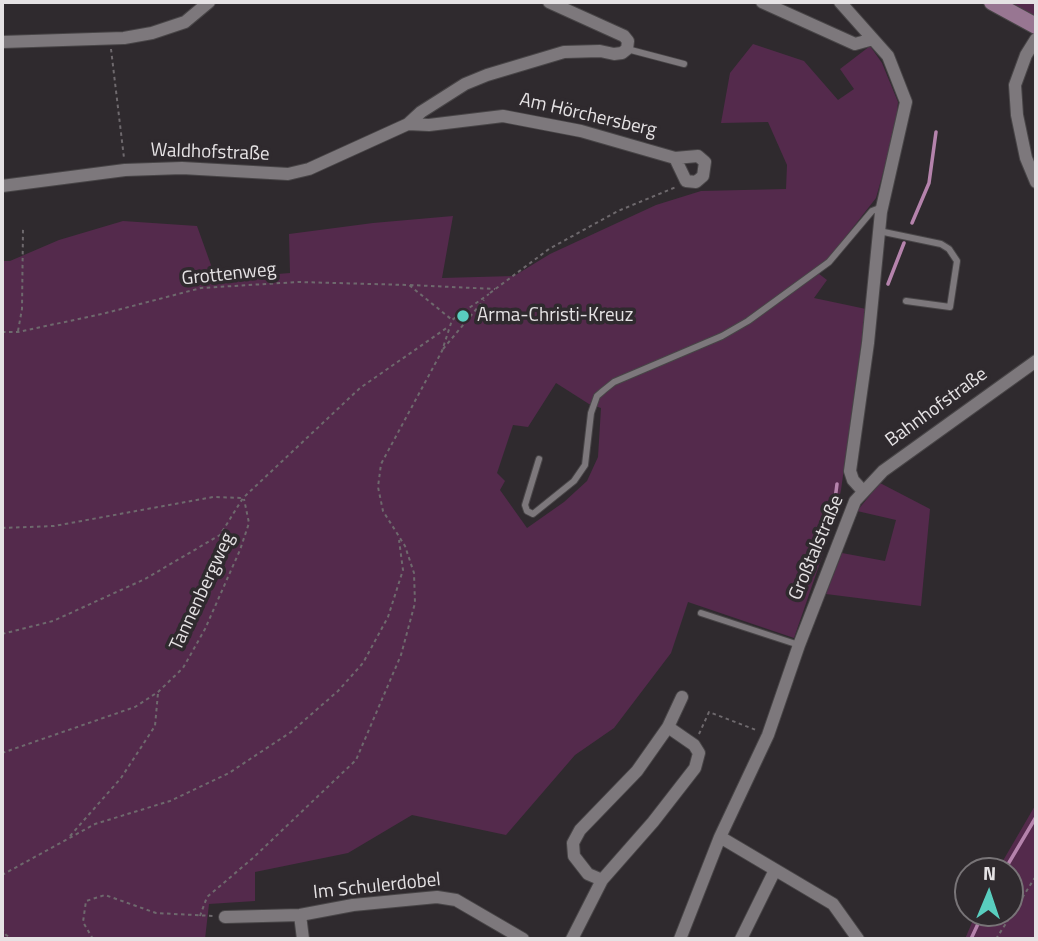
<!DOCTYPE html>
<html>
<head>
<meta charset="utf-8">
<style>
  body { margin:0 }
  #map { position:relative; width:1038px; height:941px; overflow:hidden; background:#2f2a2e; font-family:"Titillium Web",sans-serif }
  canvas { display:block }
  .frame { position:absolute; inset:0; border:4px solid #e5e2e4; pointer-events:none }
  .north { position:absolute; left:954px; top:857px; width:70px; height:70px; box-sizing:border-box; background:#2f2a2e; border:2px solid #787477; border-radius:50%; rotate:2deg; font-size:19px; font-weight:700; line-height:28px; text-align:center; color:#e5e2e4 }
  .north::after { content:''; display:block; margin:auto; width:24px; height:32px; background:#59cebf; clip-path:polygon(50% 0,100% 100%,50% 72%,0 100%) }
</style>
</head>
<body>
<div id="map">
<canvas width="1038" height="941"></canvas>
<div class="frame"></div>
<div class="north">N</div>
</div>
<script>
const ctx = document.querySelector('canvas').getContext('2d');
ctx.lineJoin = 'round';
function paint(path, color) {
  ctx.fillStyle = color;
  ctx.fill(path, 'evenodd');
}
function shape(rows) {
  const path = new Path2D();
  for (const r of rows) {
    path.moveTo(r[0], r[1]);
    for (let i = 2; i < r.length; i += 2) path.lineTo(r[i], r[i + 1]);
  }
  return path;
}
function trace(path, color, width, dash) {
  ctx.strokeStyle = color;
  ctx.lineWidth = width;
  ctx.lineCap = dash ? 'butt' : 'round';
  ctx.setLineDash(dash || []);
  ctx.stroke(path);
}
function drawText(font, color, halo, rows, align = 'center') {
  ctx.font = font + ' "Titillium Web",sans-serif';
  ctx.lineWidth = 7;
  ctx.setLineDash([]);
  ctx.textBaseline = 'middle';
  ctx.strokeStyle = halo;
  ctx.fillStyle = color;
  for (const [text, x, y, turn = 0] of rows) {
    ctx.save();
    ctx.translate(x, y);
    ctx.rotate((+turn || 0) * Math.PI / 180);
    ctx.textAlign = isNaN(turn) ? turn : align;
    if (halo) ctx.strokeText(text, 0, 0);
    ctx.fillText(text, 0, 0);
    ctx.restore();
  }
}
const green = shape([
  [1007,2,1036,2,1036,16,1028,13],
  [753,44,804,61,838,100,854,89,840,69,870,46,882,63,898,102,896,126,876,198,829,258,814,270,827,280,814,298,866,309,841,490,833,525,794,638,688,602,671,653,614,728,575,755,506,835,412,815,348,853,255,872,255,901,209,904,205,939,2,939,2,261,10,261,59,240,123,221,197,226,216,279,290,273,289,234,373,223,453,216,442,278,514,276,550,254,656,205,701,191,786,189,787,165,768,122,721,123,730,73],
  [556,383,589,404,601,408,598,457,587,481,564,502,527,528,500,490,505,481,497,473,513,425,528,427],
  [880,483,930,509,921,606,826,594,842,553,885,561,896,520,857,511],
  [1036,804,1036,939,965,939,976,913,1010,913,1010,871,997,871]
]);
const stream = shape([
  [912,223,929,183,936,132],
  [888,284,904,243],
  [833,515,837,484],
  [1004,871,1036,817],
  [971,939,983,913]
]);
const path = shape([
  [111,49,124,158],
  [410,285,495,289],
  [490,293,549,249,618,211,676,187],
  [18,331,22,309,23,228],
  [2,332,18,332,102,314,201,288,298,282,409,285,451,319],
  [443,349,484,300],
  [2,528,54,526,213,497,243,498],
  [2,634,53,621,145,579,220,535,243,498,360,388,448,327],
  [699,734,709,712,756,730],
  [2,753,135,707,158,692,183,668,205,629,240,550,249,523,244,499],
  [70,836,121,778,155,726,158,693],
  [2,875,95,824,170,801,229,773,291,732,338,691,363,663,388,617,403,570,399,540],
  [200,916,207,897,253,858,356,760,401,655,415,603,414,573,405,546,383,511,378,487,381,464,442,351,452,320,489,294],
  [2,928,6,935,13,939],
  [909,938,909,939],
  [93,939,83,922,86,901,105,895,156,913,213,916],
  [996,939,1036,876]
]);
const lane = shape([
  [627,49,684,64],
  [879,231,941,244,949,249,957,261,950,307,906,301],
  [539,459,525,505,527,511,533,514,574,481,585,465,591,413,597,396,604,390,614,382,722,336,748,321,829,262,872,211,882,207],
  [701,613,799,645]
]);
const street = shape([
  [762,2,855,44,873,39],
  [840,2,888,56,906,102,881,212,868,343,850,471,853,480,863,491],
  [1036,39,1026,55,1015,85,1017,115,1026,158,1036,182],
  [2,42,124,38,152,33,185,22,209,2],
  [408,124,429,125,503,116,581,131,675,158,698,156,705,162,703,176,696,182,686,181,675,158],
  [2,186,125,170,182,168,288,174,309,169,408,124,421,112,465,84,487,75,564,52,600,51,614,54,622,53,627,49,628,41,624,36,549,2],
  [720,837,833,904,858,939],
  [602,880,588,874,574,856,573,843,580,830,637,771,668,727,682,697],
  [300,915,303,939],
  [225,917,300,915,353,905,437,897,456,900,523,939],
  [572,939,602,880,653,822,695,768,699,753,694,745,668,727],
  [680,939,720,837,768,735,799,645,855,501,883,471,1036,361],
  [741,939,775,870]
]);
const secondary = shape([
  [992,2,1036,26]
]);
const markers = [
  [463,316,7,"#59cebf"]
];
const streetNames = [
  ["Am Hörchersberg",588,116,13],
  ["Waldhofstraße",210,153,2],
  ["Grottenweg",229,275,-6],
  ["Bahnhofstraße",937,408,-36],
  ["Großtalstraße",817,548,-67],
  ["Tannenbergweg",203,592,-65],
  ["Im Schulerdobel",377,887,-6]
];
const poiNames = [
  ["Arma-Christi-Kreuz",477,316]
];
paint(green, '#542a4c');
trace(stream, '#b583ac', 3.5);
trace(lane, '#484547', 8);
trace(street, '#484547', 14);
trace(secondary, '#484547', 18);
trace(path, '#6e696d', 2, [3.5, 3.5]);
trace(lane, '#7d787c', 6);
trace(street, '#7d787c', 12);
trace(secondary, '#987692', 16);
for (const [x, y, r, color] of markers) {
  const dot = new Path2D();
  dot.arc(x, y, r, 0, 2 * Math.PI);
  ctx.fillStyle = color;
  ctx.fill(dot);
  trace(dot, '#2f2a2e', 2.5);
}
drawText('19px', '#e5e2e4', '#2f2a2e', streetNames);
drawText('19px', '#e5e2e4', '#2f2a2e', poiNames, 'left');
</script>
</body>
</html>
